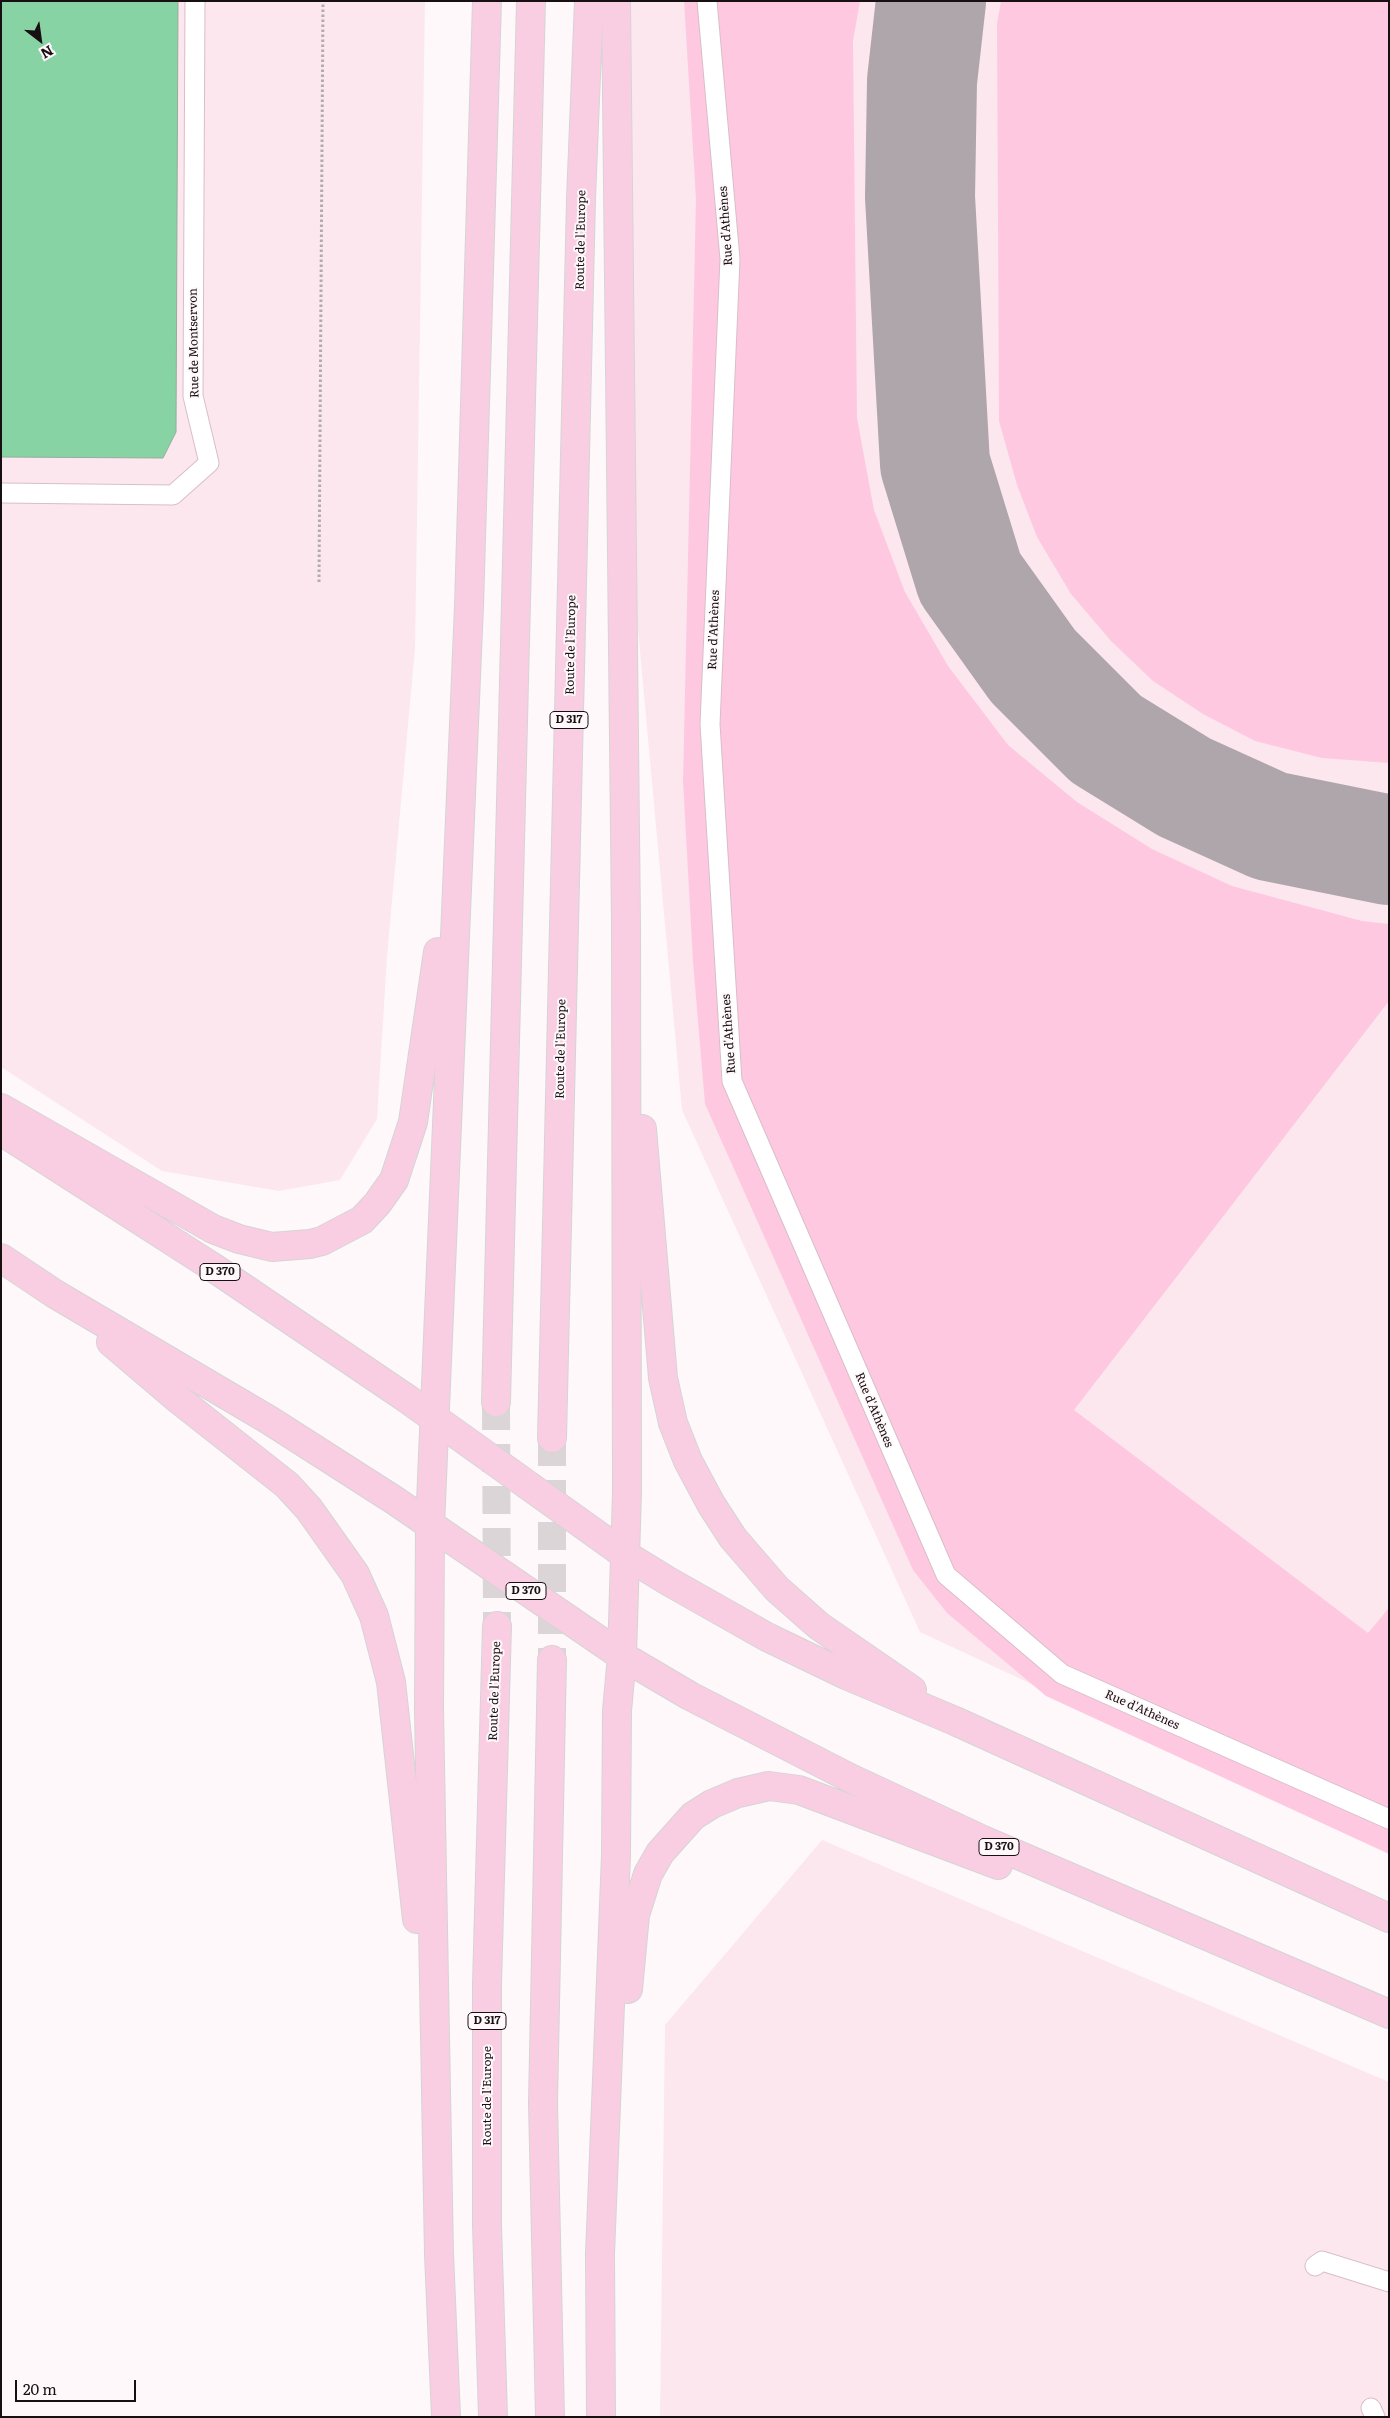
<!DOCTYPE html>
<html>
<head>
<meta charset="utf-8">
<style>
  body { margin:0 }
  #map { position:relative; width:1390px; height:2418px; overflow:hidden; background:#fef8fa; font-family:Literata,serif }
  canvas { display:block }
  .frame { position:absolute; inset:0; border:2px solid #180f13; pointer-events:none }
  .north { position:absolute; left:15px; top:15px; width:50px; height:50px; -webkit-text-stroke:4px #fef8fa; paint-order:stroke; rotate:150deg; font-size:14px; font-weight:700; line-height:20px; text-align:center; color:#180f13 }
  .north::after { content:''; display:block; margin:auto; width:18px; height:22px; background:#180f13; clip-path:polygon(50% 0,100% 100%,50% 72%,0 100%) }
  .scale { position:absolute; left:15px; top:2380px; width:121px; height:22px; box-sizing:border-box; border:2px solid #180f13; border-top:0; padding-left:6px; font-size:15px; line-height:18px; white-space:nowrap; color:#180f13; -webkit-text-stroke:4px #fef8fa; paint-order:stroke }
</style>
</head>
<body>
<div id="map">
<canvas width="1390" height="2418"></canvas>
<div class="frame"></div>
<div class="north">N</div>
<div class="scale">20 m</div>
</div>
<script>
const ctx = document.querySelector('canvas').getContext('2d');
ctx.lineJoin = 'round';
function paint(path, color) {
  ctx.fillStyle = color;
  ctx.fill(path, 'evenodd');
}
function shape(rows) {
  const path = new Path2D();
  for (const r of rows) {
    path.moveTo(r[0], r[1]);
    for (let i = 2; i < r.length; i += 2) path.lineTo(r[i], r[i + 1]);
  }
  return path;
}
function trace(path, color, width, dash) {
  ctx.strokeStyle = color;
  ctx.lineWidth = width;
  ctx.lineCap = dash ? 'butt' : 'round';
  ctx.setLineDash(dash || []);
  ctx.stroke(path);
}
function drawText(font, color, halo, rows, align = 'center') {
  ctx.font = font + ' Literata,serif';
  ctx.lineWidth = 4;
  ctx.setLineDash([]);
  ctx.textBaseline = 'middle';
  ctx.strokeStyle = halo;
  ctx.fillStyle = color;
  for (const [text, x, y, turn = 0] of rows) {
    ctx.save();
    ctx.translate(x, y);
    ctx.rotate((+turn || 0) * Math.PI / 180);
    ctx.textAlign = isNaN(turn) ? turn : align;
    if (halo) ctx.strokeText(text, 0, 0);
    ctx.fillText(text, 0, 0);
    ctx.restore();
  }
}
const built = shape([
  [1,1,425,1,415,648,387,956,377,1119,340,1180,279,1191,162,1171,1,1067],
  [631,1,1389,1,1389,1851,920,1632,682,1110,632,564],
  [822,1840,1389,2082,1389,2417,660,2417,665,2025]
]);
const green = shape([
  [684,1,860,1,853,41,857,418,874,510,905,592,948,666,1008,745,1077,802,1152,849,1232,886,1362,921,1389,924,1389,1001,1074,1410,1368,1633,1389,1608,1389,1854,1046,1696,947,1613,913,1570,705,1104,693,962,683,781,696,199],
  [1001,1,1389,1,1389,763,1322,758,1255,741,1203,714,1153,681,1111,641,1071,594,1037,537,1017,485,999,421,997,24]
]);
const taxiway = shape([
  [931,1,922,81,920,197,935,464,970,578,1033,666,1106,739,1184,787,1270,826,1389,850]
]);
const building = shape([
  [1,1,178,1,176,432,163,458,1,457,1,1]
]);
const primaryTunnel = shape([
  [496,1402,497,1626],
  [552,1438,552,1660]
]);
const path = shape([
  [319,582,323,1]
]);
const lane = shape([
  [707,1,730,259,710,724,732,1081,946,1575,1062,1674,1389,1819],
  [1,493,173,495,209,463,193,396,195,1],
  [1315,2266,1322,2261,1389,2282],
  [1371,2408,1375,2417]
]);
const primary = shape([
  [1,1108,213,1229,239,1239,272,1247,310,1244,322,1241,362,1220,377,1204,394,1180,413,1122,438,952],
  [642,1129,663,1378,673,1423,688,1461,711,1504,733,1538,777,1589,819,1626,912,1690],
  [1,1131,211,1266,406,1398,624,1554,668,1581,767,1637,846,1675,955,1721,1389,1918],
  [1,1258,55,1294,269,1420,394,1500,622,1656,690,1696,850,1778,983,1840,1389,2014],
  [111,1342,178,1399,287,1485,309,1509,355,1574,374,1616,391,1682,417,1919],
  [496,1402,531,1],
  [552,1438,581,199,589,1],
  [628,1989,635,1915,648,1874,660,1853,693,1816,712,1804,738,1793,769,1786,799,1790,998,1865],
  [446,2417,439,2254,429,1710,430,1526,469,606,487,1],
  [493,2417,487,2225,487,1984,497,1626],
  [550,2417,543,2103,552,1660],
  [601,2417,600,2254,616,1855,617,1711,622,1656,627,1492,626,923,616,1]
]);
const shields = [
  [569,720,38],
  [220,1272,40],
  [526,1591,40],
  [999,1847,40],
  [487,2021,38]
];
const shieldNames = [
  ["D 317",569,720],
  ["D 370",220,1272],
  ["D 370",526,1591],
  ["D 370",999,1847],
  ["D 317",487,2021]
];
const streetNames = [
  ["Rue d'Athènes",726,226,-94],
  ["Route de l'Europe",581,240,-89],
  ["Rue de Montservon",194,343,-91],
  ["Rue d'Athènes",714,630,-88],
  ["Route de l'Europe",571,645,-89],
  ["Rue d'Athènes",729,1034,-94],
  ["Route de l'Europe",561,1049,-89],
  ["Rue d'Athènes",874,1410,67],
  ["Route de l'Europe",495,1691,-88],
  ["Rue d'Athènes",1142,1710,24],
  ["Route de l'Europe",487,2096,-90]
];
paint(built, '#fce7ef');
paint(green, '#fec9e0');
trace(taxiway, '#aea6aa', 110);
paint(building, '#87d3a4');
trace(building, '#96ac9d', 1);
trace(primaryTunnel, '#dcd5d7', 28, [28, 14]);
trace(lane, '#d8bec9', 21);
trace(primary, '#d5d4d5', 30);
trace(path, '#b2abae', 3, [2.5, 2.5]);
trace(lane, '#fff', 19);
trace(primary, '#facee2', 28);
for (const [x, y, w] of shields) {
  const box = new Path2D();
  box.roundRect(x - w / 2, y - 8.5, w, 17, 4);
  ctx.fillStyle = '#fef8fa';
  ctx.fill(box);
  trace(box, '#180f13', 1);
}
drawText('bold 11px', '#180f13', null, shieldNames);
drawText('12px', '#180f13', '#fef8fa', streetNames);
</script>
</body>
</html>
